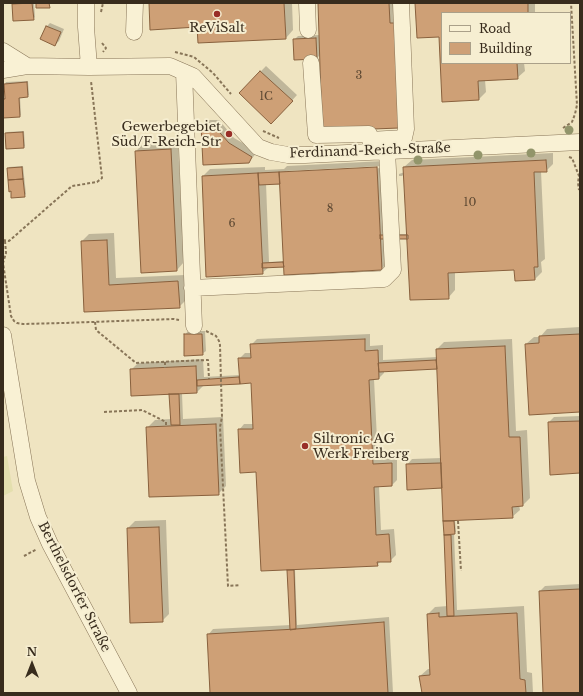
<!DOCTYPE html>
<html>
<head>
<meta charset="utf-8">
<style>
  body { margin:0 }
  #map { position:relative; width:583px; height:696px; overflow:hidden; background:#efe4c1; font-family:"Libre Baskerville",serif }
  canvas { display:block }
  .frame { position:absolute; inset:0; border:4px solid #382c1d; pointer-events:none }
  .legend { position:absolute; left:441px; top:12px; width:130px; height:52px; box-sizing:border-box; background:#f6eed1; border:1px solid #aaa089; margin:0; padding:5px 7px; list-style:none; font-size:12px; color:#382c1d }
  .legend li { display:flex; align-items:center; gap:8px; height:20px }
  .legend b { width:20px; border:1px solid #aaa089 }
  .north { position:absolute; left:12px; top:644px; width:40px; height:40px; -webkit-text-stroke:3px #f6eed1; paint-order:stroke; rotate:0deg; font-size:11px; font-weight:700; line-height:16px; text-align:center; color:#382c1d }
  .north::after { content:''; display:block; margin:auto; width:14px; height:18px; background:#382c1d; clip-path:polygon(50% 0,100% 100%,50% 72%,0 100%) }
</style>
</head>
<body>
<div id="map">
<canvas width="583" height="696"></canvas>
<div class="frame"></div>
<ul class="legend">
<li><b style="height:5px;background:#f9f1d4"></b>Road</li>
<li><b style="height:11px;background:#cea076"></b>Building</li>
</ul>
<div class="north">N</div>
</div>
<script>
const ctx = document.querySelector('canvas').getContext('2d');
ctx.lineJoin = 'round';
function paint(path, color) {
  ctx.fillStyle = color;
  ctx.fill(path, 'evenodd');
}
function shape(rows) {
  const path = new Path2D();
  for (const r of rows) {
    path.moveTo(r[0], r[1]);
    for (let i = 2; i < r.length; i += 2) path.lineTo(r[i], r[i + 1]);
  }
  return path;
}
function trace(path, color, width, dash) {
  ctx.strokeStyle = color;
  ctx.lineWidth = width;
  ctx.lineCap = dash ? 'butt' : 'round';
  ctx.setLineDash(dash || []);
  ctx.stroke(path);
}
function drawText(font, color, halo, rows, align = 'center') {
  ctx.font = font + ' "Libre Baskerville",serif';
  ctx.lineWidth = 4;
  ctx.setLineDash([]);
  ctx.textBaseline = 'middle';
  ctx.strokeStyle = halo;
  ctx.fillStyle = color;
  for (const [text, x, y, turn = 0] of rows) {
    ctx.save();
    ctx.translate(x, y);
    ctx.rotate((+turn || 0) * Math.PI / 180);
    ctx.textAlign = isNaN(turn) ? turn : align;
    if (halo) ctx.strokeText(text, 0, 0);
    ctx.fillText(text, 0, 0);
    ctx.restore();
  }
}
const farmland = shape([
  [7,456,13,491,3,496,3,457]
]);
const shadow = shape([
  [14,3,34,3,35,17,33,19,13,5],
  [150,3,292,3,293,30,286,38,198,26],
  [319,3,396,3,406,120,321,54,317,58,294,40,298,36,320,35],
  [416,3,535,3,535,13,442,13,442,63,524,63,525,71,517,78,485,80,486,92,479,99,443,101,440,36],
  [50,23,64,29,59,41,55,45,41,39,47,26],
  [266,66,297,95,277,117,240,93],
  [28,81,29,95,27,96,20,97,21,115,20,116,3,117,3,98,6,98,5,84,6,82],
  [208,120,219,120,234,138,257,151,254,156,248,162,202,126],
  [24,131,25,146,24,147,6,133,7,132],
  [178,142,184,262,177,270,142,272,136,151,143,144],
  [553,153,553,164,546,171,541,171,545,259,541,262,542,272,535,279,515,269,455,271,455,290,448,298,408,238,388,238,389,262,381,269,285,265,269,267,262,273,203,176,210,169,265,167,265,170,284,169,287,166,384,161,387,234,408,234,405,173,402,176,399,176,399,174,405,172,404,167,412,160],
  [382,166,382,168,286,173,286,171],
  [280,181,285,261,269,262,266,183],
  [23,166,26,194,24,196,8,169,9,167],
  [114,233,116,278,185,275,187,299,179,307,85,311,82,241,89,234],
  [580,327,580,411,526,344,534,337,540,337,547,329],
  [188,331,205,331,206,351,202,354,185,335],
  [370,334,370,346,383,345,383,360,437,357,437,349,444,342,512,339,516,431,527,430,530,498,523,505,519,505,520,510,512,517,455,520,456,532,454,533,457,610,524,606,527,672,532,673,533,693,423,693,420,676,428,669,431,669,428,614,435,607,448,606,443,486,407,465,412,459,442,458,438,368,384,371,384,373,379,378,374,379,378,459,397,458,397,480,392,485,379,486,381,530,394,529,396,555,390,561,381,561,377,565,295,569,297,625,389,617,393,693,211,693,208,635,213,629,291,625,288,569,257,471,239,430,244,424,254,424,252,382,204,385,197,392,182,393,183,419,223,417,226,486,218,494,148,427,155,420,171,419,170,393,131,370,138,363,203,359,204,377,240,375,239,359,245,353,252,353,251,345,257,339],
  [580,416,580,472,549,422,554,417],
  [166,520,169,614,162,621,128,528,135,521],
  [580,584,580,693,544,693,540,591,545,586]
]);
const building = shape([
  [32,3,34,20,13,21,12,4,32,3],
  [36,3,49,3,50,8,36,8,36,3],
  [149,3,284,3,286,39,198,43,197,27,150,30,149,3],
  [318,3,389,3,390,23,396,23,399,128,322,131,318,3],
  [415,3,528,3,528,13,442,13,442,63,517,63,518,79,478,81,479,100,442,102,439,37,417,38,415,3],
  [46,26,61,32,55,46,40,39,46,26],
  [316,38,317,59,294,60,293,39,316,38],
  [260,71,293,101,271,124,239,93,260,71],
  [27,82,28,97,19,98,20,117,3,118,3,99,5,99,4,84,27,82],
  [201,125,213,125,229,143,252,157,249,163,203,165,201,125],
  [23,132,24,148,6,149,5,133,23,132],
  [171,149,177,271,141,273,135,151,171,149],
  [546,160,547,172,534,172,538,267,534,267,535,280,515,281,514,270,448,273,449,299,410,300,403,167,546,160],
  [22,167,23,179,8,180,7,168,22,167],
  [377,167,382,270,284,275,279,172,377,167],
  [279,172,280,184,259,185,258,173,279,172],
  [258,173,263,274,206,277,202,176,258,173],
  [23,179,25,197,11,198,11,191,9,192,8,180,23,179],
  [380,235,408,235,408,239,380,239,380,235],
  [107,240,109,285,178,281,180,308,84,312,81,241,107,240],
  [283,262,284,267,262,268,262,263,283,262],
  [184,334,202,334,203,355,184,356,184,334],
  [580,334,580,412,529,415,525,344,539,343,539,336,580,334],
  [365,339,365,351,378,350,379,379,369,380,373,464,392,463,392,486,374,487,376,535,389,534,391,562,377,562,378,566,261,571,256,472,240,473,238,429,253,429,251,383,240,384,238,358,251,358,250,344,365,339],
  [505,346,509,437,520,437,523,506,512,507,513,518,443,521,436,349,505,346],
  [436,360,437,369,379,372,378,363,436,360],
  [196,366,197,393,131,396,130,369,196,366],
  [239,377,240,384,197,386,197,380,239,377],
  [169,394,179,394,180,425,171,425,169,394],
  [580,421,580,473,550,475,548,422,580,421],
  [216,424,219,495,149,497,146,427,216,424],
  [441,463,442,488,407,490,406,464,441,463],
  [443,521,454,521,455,534,444,535,443,521],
  [159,527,163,622,130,623,127,528,159,527],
  [444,535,451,535,454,616,447,616,444,535],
  [287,570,294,570,296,629,290,630,287,570],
  [580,589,580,693,543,693,539,591,580,589],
  [439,613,439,617,517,613,520,679,525,680,526,693,422,693,419,676,430,675,427,614,439,613],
  [384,622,388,693,210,693,207,634,296,629,384,622]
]);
const path = shape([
  [101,12,103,3],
  [102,43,106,48,103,52],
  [175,52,194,57,213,73,231,94],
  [563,128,572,122,575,114,577,105,571,3],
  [263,131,279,138],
  [569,157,572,158,579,176,578,183,579,190],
  [3,240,9,241,72,186,97,182,102,178,91,81],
  [5,241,6,253,3,263,11,316,14,321,17,323,23,324,64,323,174,319,179,320],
  [95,322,96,330,136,363,208,360,209,379],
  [206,331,216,336,219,341,220,345,222,417,220,427,228,586,240,585],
  [165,362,165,368],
  [104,412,142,410,166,422,166,426],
  [458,521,461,571],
  [24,556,37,549]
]);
const minor = shape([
  [86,3,86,27,89,67],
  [307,3,308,30],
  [134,32,135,3],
  [3,51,27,66],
  [311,63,316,135,369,134,370,140,404,138,406,129,401,3],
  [3,70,27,66,89,67,170,66,193,76,258,147,271,152,288,155,305,155,580,142],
  [184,72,194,326],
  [192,288,384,279,393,270,387,151],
  [3,335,27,481,38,517,50,544,129,693]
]);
const trees = [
  [569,130],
  [531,153],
  [478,155],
  [418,160]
];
const markers = [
  [217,14,4,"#992e27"],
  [229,134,4,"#992e27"],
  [305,446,4,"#992e27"]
];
const numberNames = [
  ["3",359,76],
  ["1C",266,97],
  ["10",470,203],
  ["8",330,209],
  ["6",232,224]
];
const poiNames = [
  ["ReViSalt",217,28],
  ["Gewerbegebiet",221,127,"right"],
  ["Süd/F-Reich-Str",221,142,"right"],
  ["Siltronic AG",313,439,"left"],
  ["Werk Freiberg",313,454,"left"]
];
const streetNames = [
  ["Ferdinand-Reich-Straße",370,151,-2],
  ["Berthelsdorfer Straße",74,587,63]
];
paint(farmland, '#e4dfae');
paint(shadow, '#0003');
paint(building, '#cea076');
trace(building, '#88603d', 1);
trace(minor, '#887558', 17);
trace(path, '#887558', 2, [3, 2]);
trace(minor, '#f9f1d4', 16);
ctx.fillStyle = '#92956a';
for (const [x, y] of trees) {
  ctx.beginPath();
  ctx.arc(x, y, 4.5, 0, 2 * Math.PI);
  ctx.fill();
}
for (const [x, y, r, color] of markers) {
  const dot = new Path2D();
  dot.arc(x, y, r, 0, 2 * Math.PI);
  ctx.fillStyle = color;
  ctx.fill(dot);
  trace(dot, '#f6eed1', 1.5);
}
drawText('11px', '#5e4933', null, numberNames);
drawText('13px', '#382c1d', '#f6eed1', poiNames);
drawText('13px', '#382c1d', '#f6eed1', streetNames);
</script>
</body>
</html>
